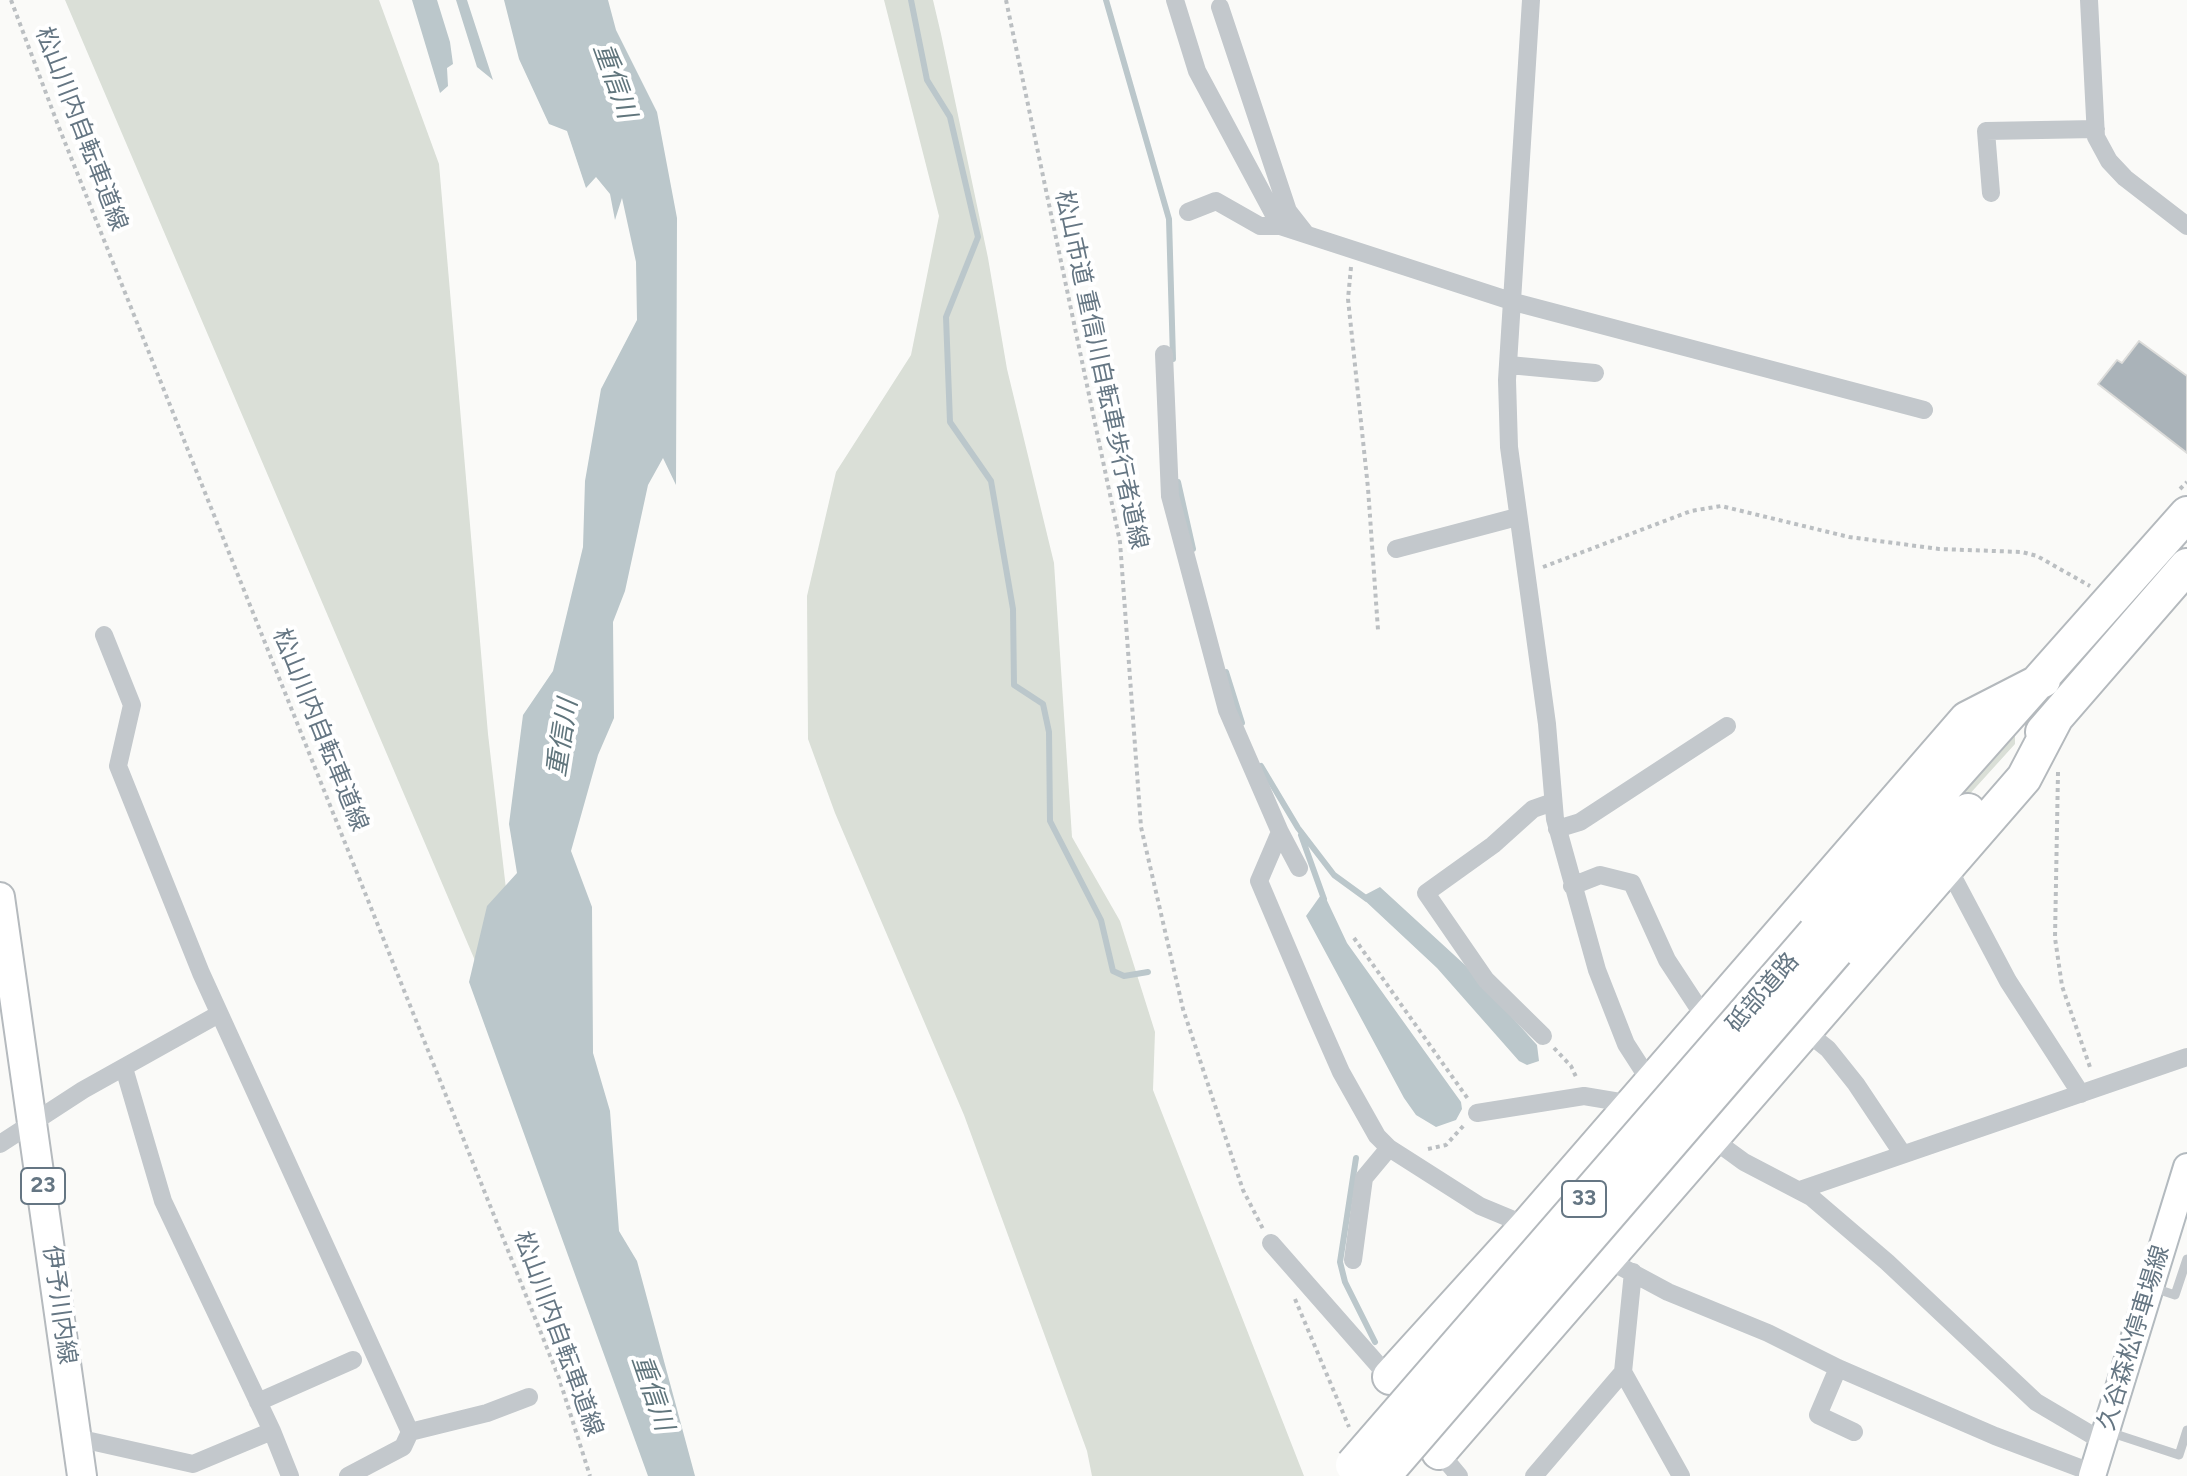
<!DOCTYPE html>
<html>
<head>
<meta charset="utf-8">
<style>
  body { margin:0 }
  canvas { display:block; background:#fafaf8 }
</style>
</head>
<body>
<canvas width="2187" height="1476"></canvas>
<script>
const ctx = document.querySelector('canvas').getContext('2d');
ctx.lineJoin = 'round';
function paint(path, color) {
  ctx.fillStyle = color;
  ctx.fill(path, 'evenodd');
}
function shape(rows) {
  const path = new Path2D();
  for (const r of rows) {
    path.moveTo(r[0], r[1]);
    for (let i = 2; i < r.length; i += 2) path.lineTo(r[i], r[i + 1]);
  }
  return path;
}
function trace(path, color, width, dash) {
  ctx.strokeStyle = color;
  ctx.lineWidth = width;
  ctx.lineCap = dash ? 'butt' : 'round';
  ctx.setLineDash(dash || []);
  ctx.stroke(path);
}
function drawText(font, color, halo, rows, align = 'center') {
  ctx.font = font + ' Figtree,"Noto Sans JP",sans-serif';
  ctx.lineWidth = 8;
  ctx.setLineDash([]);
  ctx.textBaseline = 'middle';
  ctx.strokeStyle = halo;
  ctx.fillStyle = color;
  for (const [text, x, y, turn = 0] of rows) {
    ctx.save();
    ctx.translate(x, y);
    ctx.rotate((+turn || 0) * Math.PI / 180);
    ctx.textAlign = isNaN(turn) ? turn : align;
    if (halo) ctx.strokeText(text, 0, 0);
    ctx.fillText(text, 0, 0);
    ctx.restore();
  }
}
const green = shape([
  [65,0,379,0,439,164,488,734,529,1087],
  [884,0,933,0,941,34,988,258,1007,369,1054,563,1072,837,1120,921,1155,1032,1153,1090,1304,1476,1092,1476,1087,1451,964,1115,835,813,808,739,807,596,836,472,911,355,939,216],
  [2177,549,2179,556,2030,727,2023,725],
  [2015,734,2015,744,1967,797,1938,814]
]);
const water = shape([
  [412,0,437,0,450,42,453,64,447,68,448,86,440,93],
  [456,0,467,0,493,80,477,67],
  [504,0,608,0,616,30,657,112,677,218,676,485,663,458,648,485,625,591,613,622,614,718,598,755,571,851,592,907,593,1053,610,1111,619,1231,637,1261,695,1476,648,1476,469,982,487,906,517,873,509,824,523,715,553,671,583,547,585,481,601,389,637,320,636,262,622,198,615,220,610,194,596,177,586,188,567,131,549,124,519,59],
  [1380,887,1465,965,1537,1045,1539,1061,1527,1065,1519,1061,1437,968,1361,897],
  [1323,892,1347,943,1461,1102,1462,1109,1456,1120,1436,1127,1416,1115,1404,1098,1306,916]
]);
const stream = shape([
  [911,0,927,80,950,117,978,237,946,317,950,422,991,481,1013,609,1014,685,1043,704,1049,732,1050,821,1101,920,1113,971,1124,976,1148,972],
  [1106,0,1169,219,1173,359],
  [1178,482,1193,549],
  [1226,672,1242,723],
  [1261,766,1298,828,1334,875,1367,899],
  [1301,835,1324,899],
  [1356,1158,1340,1262,1345,1282,1375,1342]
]);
const building = shape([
  [2139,341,2187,376,2187,453,2098,384,2117,360,2122,363,2139,341]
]);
const path = shape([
  [11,0,58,125,559,1378,590,1476],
  [1006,0,1120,542,1141,827,1183,1009,1243,1190,1263,1229],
  [1351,267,1348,299,1368,488,1378,630],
  [2180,489,2187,482],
  [1543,567,1691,511,1721,506,1849,537,1939,549,2022,552,2037,556,2090,586],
  [2058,772,2055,938,2062,986,2091,1070],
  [1354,938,1468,1099],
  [1554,1048,1571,1066,1577,1079],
  [1428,1149,1446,1145,1465,1124],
  [1295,1299,1349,1427]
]);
const lane = shape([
  [2154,1288,2175,1295,2187,1259],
  [2109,1432,2179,1455,2187,1430]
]);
const street = shape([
  [1175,0,1197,71,1280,226],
  [1531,0,1507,380,1509,447,1547,724,1555,819,1597,970,1626,1044,1655,1089],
  [2089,0,2096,137,2109,161,2125,178,2187,226],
  [1220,7,1288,211,1306,234],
  [1991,193,1986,131,2096,129],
  [1188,212,1216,201,1260,226,1280,226,1514,302,1924,410],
  [1164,354,1170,496,1227,710,1280,832,1259,881,1315,1013,1341,1072,1377,1136,1389,1148,1480,1206,1533,1228],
  [1509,365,1595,373],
  [1396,549,1517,517],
  [104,635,132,705,118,766,201,973,410,1432,487,1413,529,1397],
  [1557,829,1580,822,1727,726],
  [1280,832,1299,868],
  [1944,872,1954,879,2008,981,2081,1094],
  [1572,886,1600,875,1632,883,1667,960,1705,1018],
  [1804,1030,1828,1049,1856,1084,1902,1153],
  [1543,1036,1486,980,1426,893,1493,845,1533,809,1553,802],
  [124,1068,163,1201,272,1431,290,1476],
  [1477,1113,1584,1096,1632,1104],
  [1707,1135,1744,1162,1811,1197,1887,1262,2036,1402,2102,1441],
  [0,1144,83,1090,219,1014],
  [1800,1190,2187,1057],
  [1271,1243,1394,1383],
  [1601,1256,1668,1292,1768,1333,1838,1368,1995,1436,2093,1473],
  [1353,1260,1364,1178,1389,1148],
  [1633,1272,1623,1372,1681,1476],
  [1838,1368,1818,1415,1854,1432],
  [258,1402,353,1360],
  [77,1438,193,1464,272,1431],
  [1439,1452,1459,1476],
  [348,1476,403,1447,410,1432],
  [1534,1476,1623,1372]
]);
const secondary = shape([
  [2092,1476,2187,1167]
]);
const primary = shape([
  [0,897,82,1476]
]);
const highway = shape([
  [2043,732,2187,566],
  [1815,933,2187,514],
  [1836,951,1903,875,1968,811],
  [1390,1377,1527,1226,1967,719,2043,680],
  [1439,1452,2024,778,2056,717]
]);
const highwayBridge = shape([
  [1353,1465,1815,933],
  [1383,1476,1836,951]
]);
const shields = [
  [43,1186,44],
  [1584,1199,44]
];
const shieldNames = [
  ["23",43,1186],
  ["33",1584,1199]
];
const streetNames = [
  ["松山川内自転車道線",81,129,69],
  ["松山市道 重信川自転車歩行者道線",1101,370,78],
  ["松山川内自転車道線",320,730,68],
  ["砥部道路",1763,993,-49],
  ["伊予川内線",59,1305,82],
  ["松山川内自転車道線",558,1334,70],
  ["久谷森松停車場線",2134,1338,-73]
];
const waterNames = [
  ["重信川",614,81,70],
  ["重信川",563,738,-81],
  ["重信川",652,1393,71]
];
paint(green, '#dadfd7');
paint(water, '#bbc7cb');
trace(stream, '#bbc7cb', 6);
paint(building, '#aab3b9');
trace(building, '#dcdcda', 2);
trace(secondary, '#b3babf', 30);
trace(primary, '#b5babe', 32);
trace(highway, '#b4b9bd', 38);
trace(path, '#bbbfc2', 4, [4, 4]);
trace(lane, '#c3c8cc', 9);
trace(street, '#c3c8cc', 18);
trace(secondary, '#fff', 26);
trace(primary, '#fff', 28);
trace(highway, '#fff', 34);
trace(highwayBridge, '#b4b9bd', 38, []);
trace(highwayBridge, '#fff', 34);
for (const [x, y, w] of shields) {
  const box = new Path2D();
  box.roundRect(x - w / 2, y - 18, w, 36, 6);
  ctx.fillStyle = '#fff';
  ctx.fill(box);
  trace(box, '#657683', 2);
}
drawText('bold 22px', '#657683', null, shieldNames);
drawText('24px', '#657683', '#fff', streetNames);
drawText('italic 26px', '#60757c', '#fff', waterNames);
</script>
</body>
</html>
